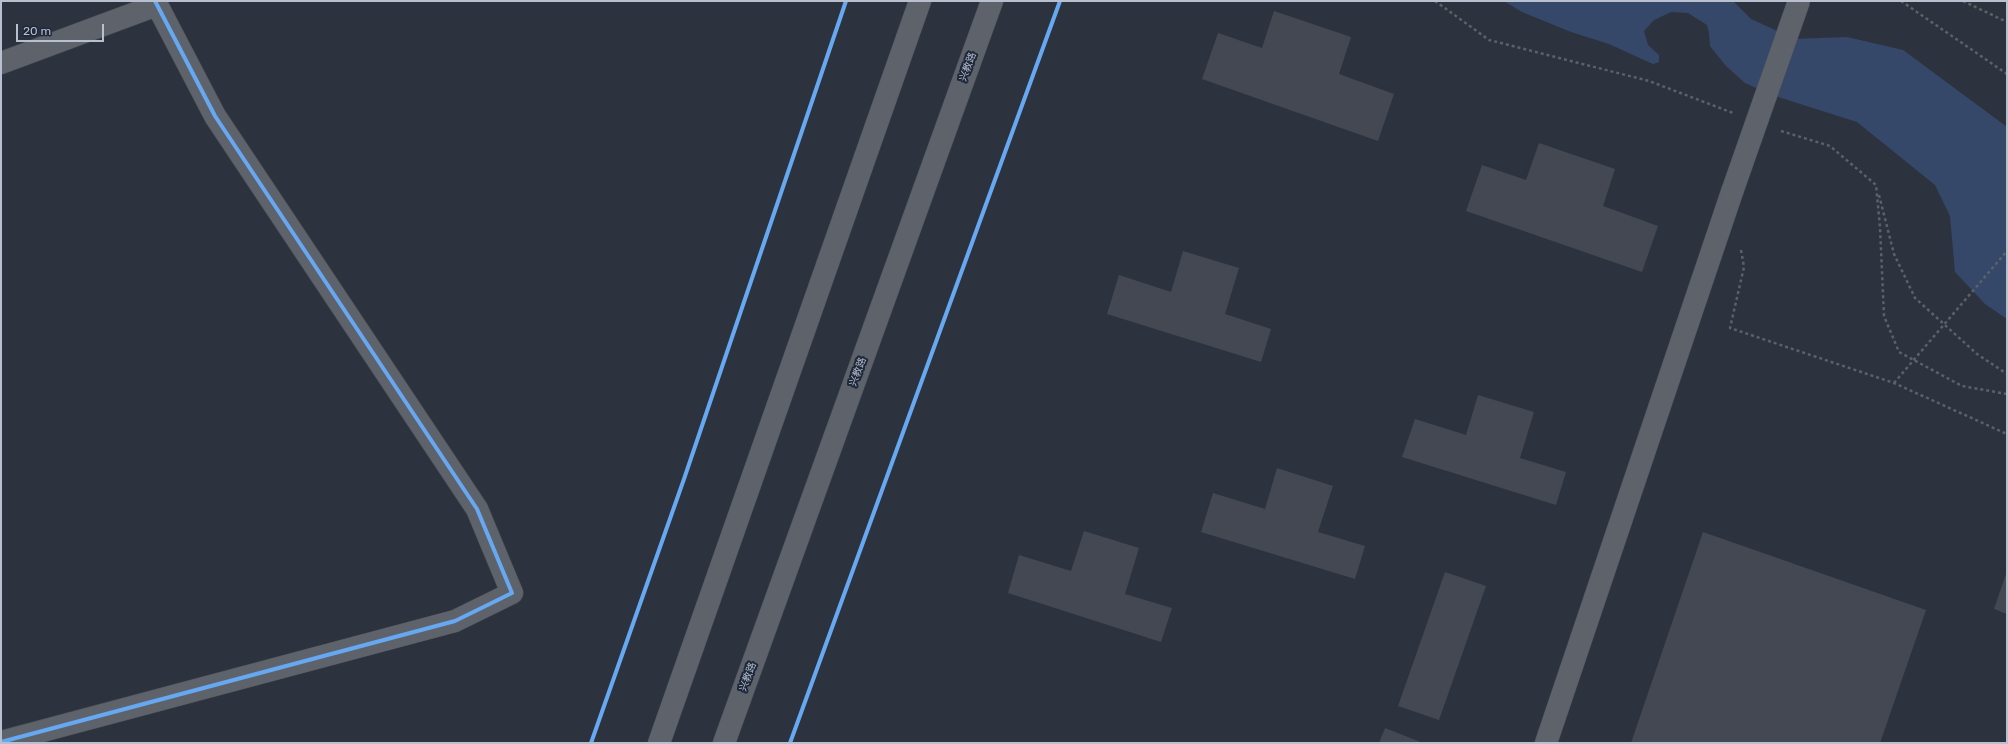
<!DOCTYPE html>
<html>
<head>
<meta charset="utf-8">
<style>
  body { margin:0 }
  #map { position:relative; width:2008px; height:744px; overflow:hidden; background:#2d333e; font-family:Rubik,sans-serif }
  canvas { display:block }
  .frame { position:absolute; inset:0; border:2px solid #b8bfce; pointer-events:none }
  .scale { position:absolute; left:16px; top:24px; width:88px; height:18px; box-sizing:border-box; border:2px solid #b8bfce; border-top:0; padding-left:5px; font-size:12px; line-height:14px; white-space:nowrap; color:#b8bfce; -webkit-text-stroke:3px #1e283b; paint-order:stroke }
</style>
</head>
<body>
<div id="map">
<canvas width="2008" height="744"></canvas>
<div class="frame"></div>
<div class="scale">20 m</div>
</div>
<script>
const ctx = document.querySelector('canvas').getContext('2d');
ctx.lineJoin = 'round';
function paint(path, color) {
  ctx.fillStyle = color;
  ctx.fill(path, 'evenodd');
}
function shape(rows) {
  const path = new Path2D();
  for (const r of rows) {
    path.moveTo(r[0], r[1]);
    for (let i = 2; i < r.length; i += 2) path.lineTo(r[i], r[i + 1]);
  }
  return path;
}
function trace(path, color, width, dash) {
  ctx.strokeStyle = color;
  ctx.lineWidth = width;
  ctx.lineCap = dash ? 'butt' : 'round';
  ctx.setLineDash(dash || []);
  ctx.stroke(path);
}
function drawText(font, color, halo, rows, align = 'center') {
  ctx.font = font + ' Rubik,"Noto Sans SC",sans-serif';
  ctx.lineWidth = 4;
  ctx.setLineDash([]);
  ctx.textBaseline = 'middle';
  ctx.strokeStyle = halo;
  ctx.fillStyle = color;
  for (const [text, x, y, turn = 0] of rows) {
    ctx.save();
    ctx.translate(x, y);
    ctx.rotate((+turn || 0) * Math.PI / 180);
    ctx.textAlign = isNaN(turn) ? turn : align;
    if (halo) ctx.strokeText(text, 0, 0);
    ctx.fillText(text, 0, 0);
    ctx.restore();
  }
}
const water = shape([
  [1504,1,1733,1,1751,19,1795,39,1847,37,1903,50,2007,127,2007,319,1985,304,1955,272,1950,216,1935,185,1857,122,1772,95,1745,83,1726,66,1710,46,1709,33,1707,25,1688,13,1671,12,1654,20,1644,31,1648,45,1659,55,1659,62,1653,64,1609,44,1571,32,1522,12]
]);
const building = shape([
  [1274,11,1351,37,1339,74,1394,94,1378,141,1202,79,1218,33,1262,48],
  [1539,143,1615,169,1603,206,1658,226,1642,272,1466,211,1482,165,1526,180],
  [1183,251,1239,268,1225,314,1271,329,1261,362,1107,314,1119,275,1171,292],
  [1478,395,1534,412,1520,458,1566,472,1556,505,1402,457,1415,419,1466,435],
  [1277,468,1333,486,1318,532,1365,546,1355,579,1201,532,1213,493,1265,509],
  [1084,531,1139,548,1125,594,1172,608,1161,642,1008,593,1019,555,1071,571],
  [1703,532,1926,610,1880,743,1631,743],
  [2007,571,2007,614,1994,609],
  [1445,572,1486,586,1439,720,1398,706],
  [1385,728,1423,743,1379,743]
]);
const path = shape([
  [1435,1,1489,40,1649,81,1733,113],
  [1901,1,2007,74],
  [1963,1,2007,22],
  [1781,131,1830,146,1876,185,1880,227,1884,316,1899,352,1962,386,2007,394],
  [1879,195,1894,254,1915,298,1977,354,2007,374],
  [1741,250,1744,267,1730,328,1894,383,2007,434],
  [1894,383,2007,251]
]);
const minor = shape([
  [1,63,157,5],
  [1,742,455,621,512,593,477,509,215,116,155,1],
  [659,743,920,1],
  [724,743,992,1],
  [1546,743,1732,192]
]);
const minorBridge = shape([
  [1732,192,1799,1]
]);
const cycleway = shape([
  [1,742,455,621,512,593,477,509,215,116,155,1],
  [591,743,684,479,846,1],
  [790,743,1060,1]
]);
const streetNames = [
  ["兴教路",968,67,-70],
  ["兴教路",858,372,-70],
  ["兴教路",748,677,-70]
];
paint(water, '#36486a');
paint(building, '#444852');
trace(minor, '#4b5058', 23);
trace(path, '#5b6168', 2.5, [3, 3]);
trace(minor, '#5e626b', 22);
trace(minorBridge, '#4b5058', 23, []);
trace(minorBridge, '#5e626b', 22);
trace(cycleway, '#66a8f1', 4);
drawText('10px', '#b8bfce', '#1e283b', streetNames);
</script>
</body>
</html>
